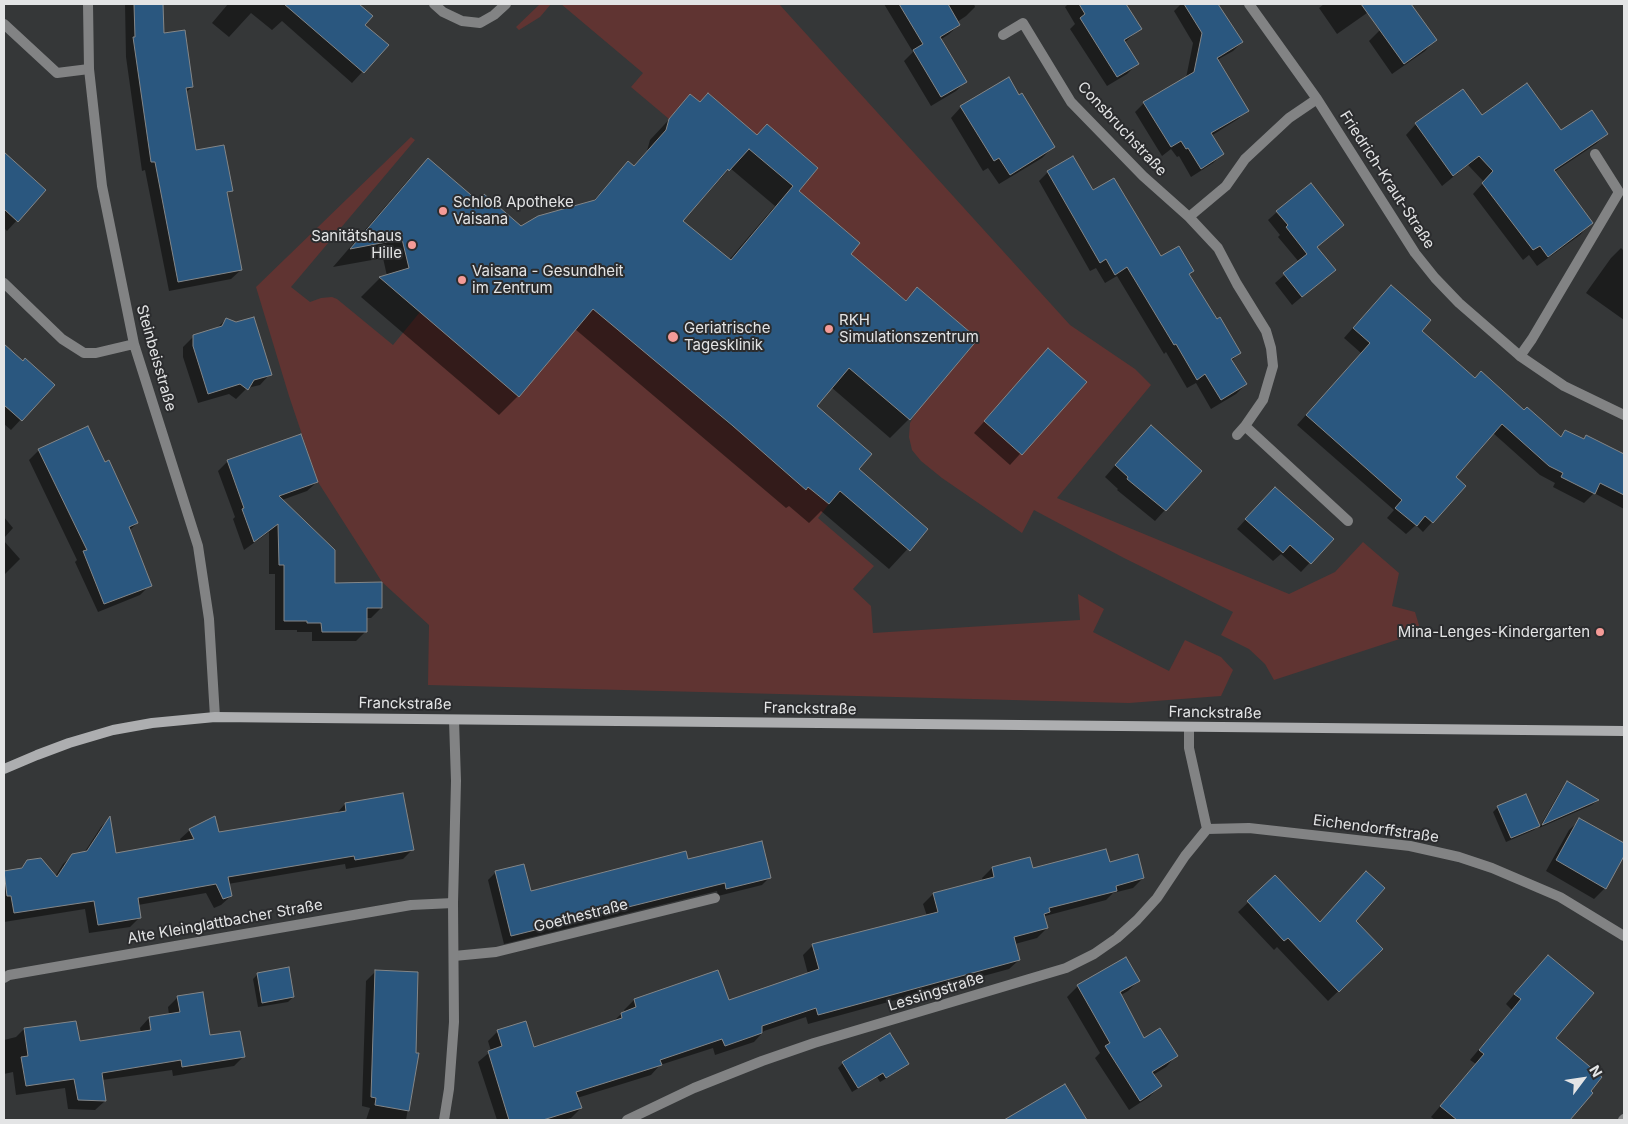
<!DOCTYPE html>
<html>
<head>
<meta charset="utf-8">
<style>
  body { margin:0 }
  #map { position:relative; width:1628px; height:1124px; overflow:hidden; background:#353738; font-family:Inter,sans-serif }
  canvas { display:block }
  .frame { position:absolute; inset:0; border:5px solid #e3e4e5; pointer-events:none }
  .north { position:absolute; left:1558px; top:1054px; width:50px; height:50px; -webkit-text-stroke:4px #2b2c2e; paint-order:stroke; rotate:59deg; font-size:14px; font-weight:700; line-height:20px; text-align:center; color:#e3e4e5 }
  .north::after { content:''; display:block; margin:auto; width:18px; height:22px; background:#e3e4e5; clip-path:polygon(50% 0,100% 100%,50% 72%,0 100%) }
</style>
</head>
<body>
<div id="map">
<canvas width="1628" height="1124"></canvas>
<div class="frame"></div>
<div class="north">N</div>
</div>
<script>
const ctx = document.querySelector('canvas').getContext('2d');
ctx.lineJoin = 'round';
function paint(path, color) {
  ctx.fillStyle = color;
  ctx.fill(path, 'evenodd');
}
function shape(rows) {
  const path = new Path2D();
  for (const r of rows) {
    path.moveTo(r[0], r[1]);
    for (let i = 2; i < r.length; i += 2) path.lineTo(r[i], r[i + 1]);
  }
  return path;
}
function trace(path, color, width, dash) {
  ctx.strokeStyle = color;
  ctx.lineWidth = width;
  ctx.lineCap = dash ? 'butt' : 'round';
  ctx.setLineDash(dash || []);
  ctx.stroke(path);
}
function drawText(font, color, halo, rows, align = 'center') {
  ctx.font = font + ' Inter,sans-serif';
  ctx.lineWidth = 4;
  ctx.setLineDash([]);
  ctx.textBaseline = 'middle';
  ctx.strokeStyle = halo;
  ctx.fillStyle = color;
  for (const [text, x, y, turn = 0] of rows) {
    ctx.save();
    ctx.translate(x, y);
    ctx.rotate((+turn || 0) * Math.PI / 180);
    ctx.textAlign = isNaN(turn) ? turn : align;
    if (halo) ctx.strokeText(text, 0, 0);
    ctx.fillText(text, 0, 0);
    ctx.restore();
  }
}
const green = shape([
  [540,4,551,4,540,17,519,30,516,27],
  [561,4,779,4,1070,325,1135,369,1151,385,1057,498,1289,594,1335,572,1363,542,1399,573,1392,606,1415,612,1421,632,1274,680,1265,664,1249,649,1221,635,1233,612,1124,558,1034,510,1022,533,942,478,921,461,912,450,909,437,910,423,917,411,978,339,917,287,906,301,851,254,799,191,818,168,767,125,750,144,748,128,708,93,700,102,690,94,669,119,631,87,643,73],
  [411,137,415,140,291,287,310,302,321,298,332,297,337,299,393,345,420,312,566,281,656,361,696,391,694,394,707,405,709,402,722,413,720,416,732,427,735,424,780,468,806,490,808,487,829,504,818,518,874,566,853,589,871,606,873,633,1080,620,1078,594,1104,609,1093,632,1169,671,1185,640,1221,657,1233,670,1221,696,1129,703,428,685,429,625,382,582,318,482,289,396,256,287]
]);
const shadow = shape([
  [125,4,162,4,162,34,192,87,185,93,195,151,231,190,226,195,241,270,231,279,169,291,145,170,142,171,126,57],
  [228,4,357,4,371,16,363,25,387,45,352,83,282,21,272,30,251,13,229,37,212,23],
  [884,4,974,4,975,7,966,16,957,22,959,25,949,34,940,40,965,82,956,91,931,106,904,61,913,52],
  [1068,4,1125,4,1140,29,1125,42,1137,64,1127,74,1107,86,1070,29,1075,24,1065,7],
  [1181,4,1216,4,1242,42,1233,51,1217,60,1247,110,1238,119,1211,136,1222,154,1213,163,1191,177,1179,156,1177,157,1171,149,1162,156,1135,112,1144,103,1186,78,1193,43,1174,11],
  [1324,4,1376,4,1367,13,1337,34,1319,8],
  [1380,30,1435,40,1425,51,1392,74,1369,41],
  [1463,91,1482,117,1561,131,1606,134,1596,144,1554,172,1591,223,1580,235,1537,266,1529,255,1523,260,1473,194,1484,182,1468,165,1442,186,1406,135,1416,124],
  [691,96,699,103,756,136,797,192,849,254,905,301,917,289,909,419,890,438,831,387,815,406,857,470,926,529,889,569,821,511,809,523,789,506,786,508,575,329,518,396,499,415,361,297,380,278,387,276,383,258,333,267,409,179,428,160,477,202,521,227,592,202,628,163,633,167,647,151,650,140],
  [730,168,775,206,729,260,682,222],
  [961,107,1053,147,1042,158,999,184,988,168,983,171,951,118],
  [4,154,44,191,7,231,4,228],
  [1048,172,1093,192,1161,258,1192,271,1188,275,1216,321,1240,353,1231,361,1246,384,1236,394,1211,409,1196,383,1187,388,1166,352,1164,354,1117,276,1105,283,1096,268,1090,271,1039,181],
  [1277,212,1316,248,1334,270,1292,305,1275,283,1299,262,1278,237,1280,235,1268,220],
  [1621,248,1624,251,1624,320,1586,293,1611,258],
  [1381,296,1474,379,1560,437,1565,431,1624,465,1624,509,1594,493,1584,503,1553,487,1555,483,1540,475,1493,433,1454,477,1432,522,1423,532,1416,525,1406,534,1387,518,1394,510,1297,425,1361,353,1344,338],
  [226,319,270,374,260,385,247,388,236,399,229,394,198,403,183,357,183,347,194,336,216,329],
  [4,346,23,363,53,385,11,430,4,424],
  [1038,361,1085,382,1010,465,974,433],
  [1140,437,1200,471,1155,521,1117,490,1118,489,1105,477],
  [39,450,104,464,137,523,129,531,150,585,140,595,98,612,75,562,77,560,29,460],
  [228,461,317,482,307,491,282,500,333,584,381,608,371,618,366,618,366,631,356,641,312,641,312,632,297,632,297,630,275,630,275,574,269,574,269,532,244,550,233,519,235,517,218,471],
  [1266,497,1332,539,1301,572,1281,554,1273,561,1237,529],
  [4,517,13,528,4,538],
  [4,541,20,559,4,575],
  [1567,783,1597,801,1592,805,1539,828,1562,788],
  [345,804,412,850,403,859,346,869,345,864,228,884,231,896,221,905,214,908,206,893,138,905,140,917,130,927,89,933,85,909,4,922,4,872,19,870,28,861,55,877,63,864,73,855,84,853,101,827,109,819,115,854,182,843,180,839,190,830,215,818,218,834,336,814],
  [1498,807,1539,825,1534,830,1506,842,1493,812],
  [1580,820,1624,845,1624,853,1605,888,1594,899,1546,871,1569,830],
  [1029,859,1032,870,1109,863,1143,878,1133,888,1113,893,1106,900,1045,916,1044,917,1047,928,1037,938,1015,944,1019,960,1009,969,808,1024,806,1017,764,1031,754,1042,715,1055,713,1048,660,1065,651,1075,577,1098,581,1108,571,1118,562,1120,497,1120,478,1062,491,1051,488,1041,498,1031,533,1049,613,1022,621,1014,625,1012,624,1010,634,1000,718,972,728,1002,808,974,803,955,813,945,927,916,923,904,933,894,983,881,982,878,992,868],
  [687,861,770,877,762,885,718,896,717,891,504,944,488,880,496,872,530,892],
  [1275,877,1320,924,1355,921,1382,949,1328,1001,1277,947,1274,950,1238,912],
  [1538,966,1573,1114,1567,1120,1435,1120,1431,1117,1476,1064,1470,1060,1512,1010,1506,1004],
  [376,971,414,1054,417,1054,406,1120,366,1120,370,1108,362,1106,366,981],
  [258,974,293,997,288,1002,258,1007,253,979],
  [1139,980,1128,991,1121,995,1143,1040,1176,1056,1166,1067,1153,1075,1160,1086,1149,1097,1129,1110,1095,1058,1100,1053,1067,997,1078,986],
  [178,997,209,1037,243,1057,234,1066,173,1076,172,1070,102,1080,105,1101,95,1110,68,1109,65,1088,16,1095,13,1072,4,1074,4,1040,16,1037,24,1029,79,1043,141,1033,140,1028,149,1018,169,1015,168,1007],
  [149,1024,151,1024,151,1037],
  [843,1063,908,1064,902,1069,880,1082,877,1077,852,1092,838,1068],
  [1018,1113,1084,1117,1080,1120,1011,1120]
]);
const building = shape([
  [134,4,163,4,164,33,185,30,193,87,186,88,196,150,224,145,233,191,227,192,242,270,178,282,155,162,151,162,133,37,135,37,134,4],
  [284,4,359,4,373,16,365,25,389,45,364,73,284,4],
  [899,4,948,4,960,25,940,37,967,82,941,97,913,50,923,44,899,4],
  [1079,4,1126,4,1142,29,1124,40,1139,64,1117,77,1080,18,1085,14,1079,4],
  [1184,4,1218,4,1243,42,1217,58,1249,111,1211,133,1224,154,1201,169,1188,148,1186,149,1181,141,1171,147,1143,102,1194,72,1202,33,1184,4],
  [1361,4,1411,4,1437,40,1404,64,1361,4],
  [1009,77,1019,95,1022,93,1055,147,1010,175,999,158,994,161,960,106,1009,77],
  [1527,83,1561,130,1592,110,1608,134,1554,170,1593,223,1548,257,1540,246,1533,250,1482,183,1493,171,1479,156,1453,176,1415,123,1463,89,1482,115,1527,83],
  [708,93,757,135,767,124,818,168,799,191,860,243,851,254,906,301,917,287,978,339,910,420,849,368,817,406,872,454,859,469,928,529,910,551,840,491,829,504,808,487,806,490,733,426,593,309,519,397,379,277,409,268,402,239,350,249,428,158,478,201,484,194,521,226,538,216,595,200,628,161,634,166,666,130,669,119,690,94,700,102,708,93],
  [749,149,793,186,731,260,683,221,728,169,729,171,749,149],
  [4,152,46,190,18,222,4,209,4,152],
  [1073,156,1093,190,1114,178,1161,256,1179,246,1194,271,1189,274,1217,319,1220,317,1241,353,1231,359,1247,384,1221,400,1205,374,1197,380,1176,344,1174,345,1127,267,1115,275,1106,259,1100,263,1047,171,1073,156],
  [1311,183,1344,225,1317,247,1336,270,1302,297,1283,273,1307,254,1286,227,1288,225,1276,211,1311,183],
  [1391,285,1431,320,1422,331,1475,378,1481,371,1524,410,1527,407,1561,437,1565,430,1584,439,1586,435,1624,454,1624,495,1600,483,1595,494,1561,477,1563,473,1549,466,1502,424,1456,477,1466,486,1433,523,1425,516,1417,526,1395,508,1402,500,1306,415,1370,343,1353,328,1391,285],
  [254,317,272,375,254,380,248,390,240,384,208,394,193,346,193,335,222,326,226,318,236,322,254,317],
  [4,344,23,361,25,358,55,385,22,421,4,405,4,344],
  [1048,348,1087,382,1022,455,984,421,1048,348],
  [1151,425,1202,471,1166,511,1127,479,1128,477,1115,465,1151,425],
  [88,426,105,462,109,460,138,523,129,527,152,586,104,604,83,551,87,550,38,449,88,426],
  [301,434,318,482,279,496,335,550,335,583,382,582,382,608,367,608,367,632,322,632,321,623,307,623,307,621,284,621,284,565,279,565,278,524,254,542,242,509,244,508,227,460,301,434],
  [1275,487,1334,539,1311,564,1290,545,1283,553,1245,519,1275,487],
  [1567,781,1599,800,1542,825,1567,781],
  [403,793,414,850,355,860,354,856,228,877,232,896,223,899,216,884,138,898,141,918,98,925,94,901,14,913,11,896,7,896,4,871,22,868,27,860,41,858,57,877,72,854,87,851,110,816,116,853,194,839,189,829,215,816,219,832,346,811,345,803,403,793],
  [1526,794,1540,826,1511,838,1497,806,1526,794],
  [1579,818,1624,843,1624,856,1606,889,1556,860,1579,818],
  [762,841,771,878,726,889,725,883,511,936,495,871,524,864,531,891,686,851,688,859,762,841],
  [1106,849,1110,862,1138,854,1144,878,1116,886,1117,891,1049,908,1050,912,1044,914,1048,928,1014,937,1020,960,818,1015,816,1008,762,1026,762,1033,725,1046,722,1039,660,1060,662,1065,576,1092,582,1108,543,1120,509,1120,488,1051,502,1046,497,1030,526,1021,534,1047,622,1018,621,1013,636,1007,634,999,718,970,729,1000,819,969,812,944,938,912,933,893,994,877,992,867,1030,857,1033,868,1106,849],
  [1366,871,1385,888,1356,921,1383,949,1339,992,1288,938,1284,941,1247,901,1275,875,1320,922,1366,871],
  [1548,955,1594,993,1556,1038,1602,1077,1591,1091,1593,1093,1570,1120,1457,1120,1440,1106,1484,1054,1479,1050,1521,999,1514,994,1548,955],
  [1126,957,1140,981,1120,992,1144,1038,1160,1028,1178,1056,1152,1072,1162,1086,1140,1101,1105,1046,1110,1043,1077,985,1126,957],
  [289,967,294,997,262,1003,257,973,289,967],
  [375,970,418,972,416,1053,419,1053,409,1111,375,1105,376,1098,371,1097,375,970],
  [203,992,210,1035,240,1031,245,1057,182,1067,181,1060,102,1073,106,1101,78,1100,74,1079,26,1086,21,1057,28,1056,24,1028,76,1021,80,1041,151,1030,149,1017,180,1012,177,996,203,992],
  [890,1033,909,1064,886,1078,883,1073,858,1088,842,1062,890,1033],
  [1065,1084,1087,1120,1004,1120,1065,1084]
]);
const lane = shape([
  [4,24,57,73,89,69],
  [1520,356,1532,339,1619,192,1595,154],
  [454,956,496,952,715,898]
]);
const street = shape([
  [88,4,89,69,102,186,134,344,198,546,209,619,215,717],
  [434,4,443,12,462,21,480,23,494,15,506,4],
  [1249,4,1317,99,1415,253,1435,278,1459,303,1520,356,1564,386,1624,415],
  [1003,35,1023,23,1071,102,1143,176,1189,217,1218,248,1237,284,1266,331,1271,348,1273,366,1263,400,1245,426,1348,521],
  [1189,217,1226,186,1245,159,1289,118,1317,99],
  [4,283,62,339,84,353,96,353,134,344],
  [1237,435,1245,426],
  [1189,728,1189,748,1207,829],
  [1207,829,1249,828,1410,846,1459,857,1492,868,1560,897,1624,936],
  [4,978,9,975,411,905,453,903],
  [444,1120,449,1089,454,1022,453,903,456,781,454,720],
  [627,1120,694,1088,762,1061,814,1043,1066,968,1094,954,1117,938,1137,920,1157,898,1185,856,1207,829],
  [1623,1120,1624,1119]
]);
const secondary = shape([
  [4,769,37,755,69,743,113,730,152,723,215,717,1624,731]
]);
const markers = [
  [443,211,5,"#f59b97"],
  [412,245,5,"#f59b97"],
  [462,280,5,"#f59b97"],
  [829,329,5,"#f59b97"],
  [673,337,6,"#f59b97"],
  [1600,632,5,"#f59b97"]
];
const streetNames = [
  ["Consbruchstraße",1122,129,47],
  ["Friedrich-Kraut-Straße",1387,180,57],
  ["Steinbeisstraße",156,358,74],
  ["Franckstraße",405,704,1],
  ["Franckstraße",810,709,1],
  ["Franckstraße",1215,713,1],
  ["Eichendorffstraße",1376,829,8],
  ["Goethestraße",581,916,-14],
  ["Alte Kleinglattbacher Straße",225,922,-10],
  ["Lessingstraße",936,992,-17]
];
const poiNames = [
  ["Schloß Apotheke",453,202],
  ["Vaisana",453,219],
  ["Sanitätshaus",402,236,"right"],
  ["Hille",402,253,"right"],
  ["Vaisana - Gesundheit",472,271],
  ["im Zentrum",472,288],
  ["RKH",839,320],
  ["Simulationszentrum",839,337],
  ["Geriatrische",684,328],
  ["Tagesklinik",684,345],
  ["Mina-Lenges-Kindergarten",1590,632,"right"]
];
paint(green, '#603432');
paint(shadow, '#0007');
paint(building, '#2a577f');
trace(building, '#838688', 1);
trace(lane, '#828384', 10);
trace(street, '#828384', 10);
trace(secondary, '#adaeb0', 10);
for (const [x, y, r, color] of markers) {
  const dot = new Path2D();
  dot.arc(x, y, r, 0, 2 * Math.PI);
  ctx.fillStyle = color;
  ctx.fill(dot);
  trace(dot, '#2b2c2e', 2);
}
drawText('15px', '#e3e4e5', '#2b2c2e', streetNames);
drawText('15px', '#e3e4e5', '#2b2c2e', poiNames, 'left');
</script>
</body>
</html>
